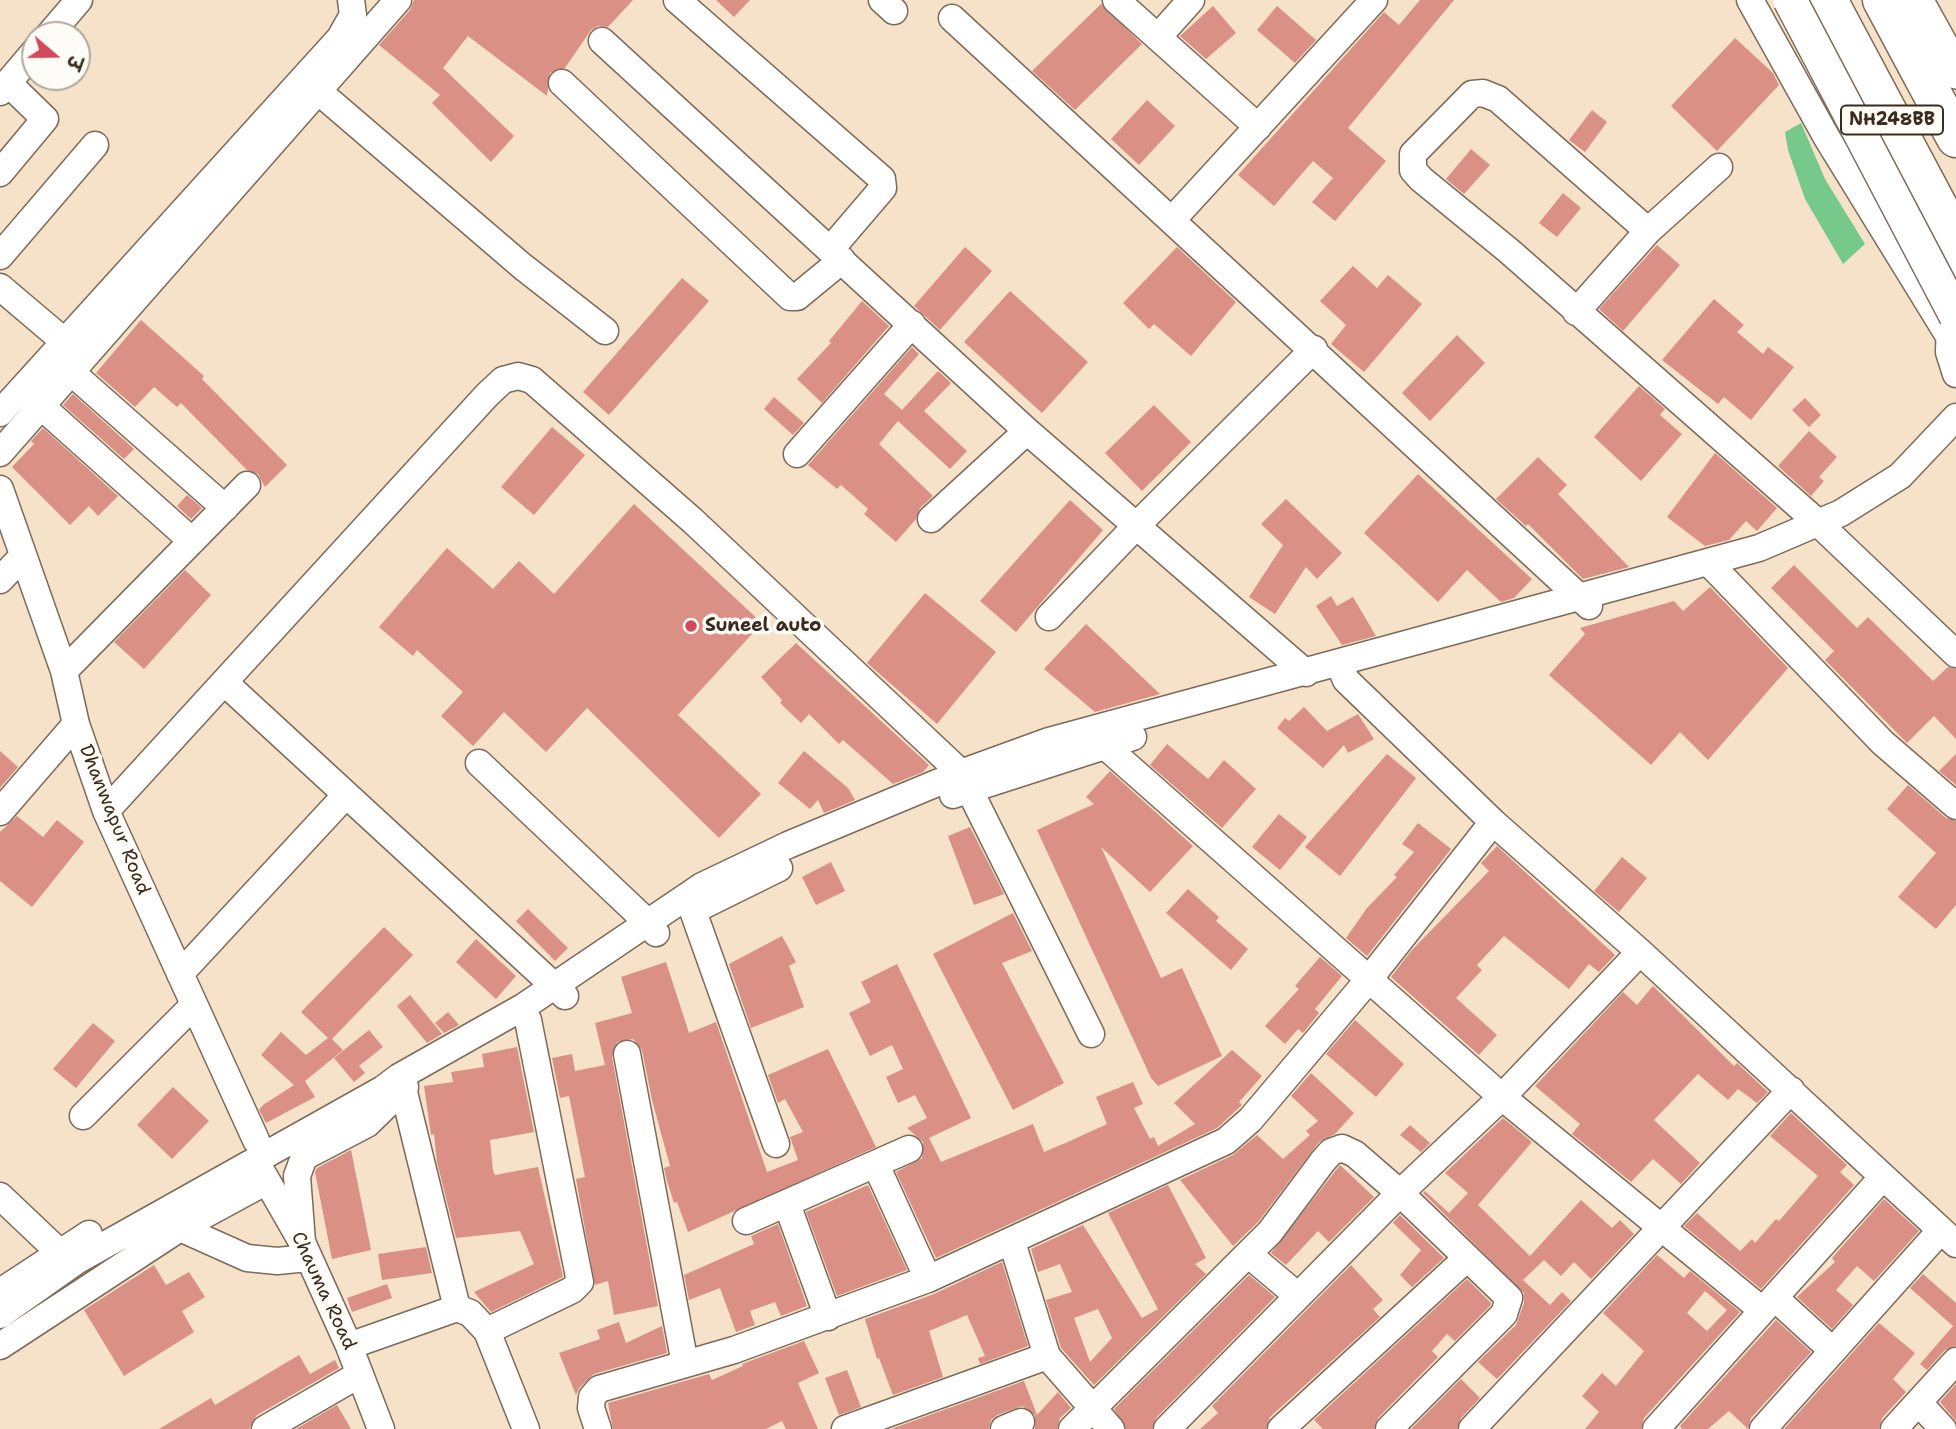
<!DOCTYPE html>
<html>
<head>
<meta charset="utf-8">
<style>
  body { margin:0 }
  #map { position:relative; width:1956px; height:1429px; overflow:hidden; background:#f5e2c9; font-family:"Shantell Sans","Playpen Sans Deva",sans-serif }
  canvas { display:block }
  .north { position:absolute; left:21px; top:21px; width:70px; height:70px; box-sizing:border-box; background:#fdfcf7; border:2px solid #afa8a0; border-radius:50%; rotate:110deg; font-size:19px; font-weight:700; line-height:28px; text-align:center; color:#3b2a1e }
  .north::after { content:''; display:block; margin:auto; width:24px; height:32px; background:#d1495b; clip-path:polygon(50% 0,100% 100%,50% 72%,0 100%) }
</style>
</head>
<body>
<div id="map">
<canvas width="1956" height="1429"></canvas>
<div class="north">उ</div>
</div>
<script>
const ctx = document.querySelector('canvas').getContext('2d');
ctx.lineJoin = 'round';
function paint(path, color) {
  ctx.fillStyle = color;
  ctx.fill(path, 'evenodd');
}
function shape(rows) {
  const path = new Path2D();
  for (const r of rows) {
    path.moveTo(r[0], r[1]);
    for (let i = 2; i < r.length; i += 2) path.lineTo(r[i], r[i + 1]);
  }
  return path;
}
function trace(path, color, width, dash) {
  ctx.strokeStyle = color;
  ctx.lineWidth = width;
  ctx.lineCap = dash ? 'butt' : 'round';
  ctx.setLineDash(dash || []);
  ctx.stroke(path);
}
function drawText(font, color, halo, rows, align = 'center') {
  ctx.font = font + ' "Shantell Sans",sans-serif';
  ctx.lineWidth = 7;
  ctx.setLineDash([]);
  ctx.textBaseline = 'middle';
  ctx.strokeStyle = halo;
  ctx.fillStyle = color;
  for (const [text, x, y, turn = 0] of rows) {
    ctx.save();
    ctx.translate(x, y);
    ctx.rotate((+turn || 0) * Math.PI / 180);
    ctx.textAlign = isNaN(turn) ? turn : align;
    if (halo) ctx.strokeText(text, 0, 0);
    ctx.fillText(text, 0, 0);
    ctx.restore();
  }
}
const green = shape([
  [1801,123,1825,179,1865,244,1843,264,1805,199,1788,150,1785,132]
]);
const building = shape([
  [414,0,633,0,608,27,598,26,591,30,565,68,550,73,547,96,468,36,443,68,514,136,491,162,432,103,440,95,379,45,410,10],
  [716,0,750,0,734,17],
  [1420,0,1454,0,1348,128,1386,161,1335,221,1312,202,1333,178,1313,161,1274,206,1238,175,1384,12,1399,25],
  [1101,4,1142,44,1075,110,1032,71],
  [1213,6,1236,33,1206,59,1180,36],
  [1277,6,1316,40,1295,63,1257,30],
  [1735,38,1773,73,1779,85,1717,151,1671,106],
  [1147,100,1175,126,1139,165,1111,139],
  [1592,110,1607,122,1585,152,1569,140],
  [1471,149,1490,165,1464,194,1446,179],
  [1563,193,1581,208,1557,237,1539,223],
  [1657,245,1680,265,1623,331,1599,309],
  [965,247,992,271,940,330,914,306],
  [1177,247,1236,302,1191,356,1154,324,1149,329,1123,303],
  [1353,266,1377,288,1388,275,1422,304,1364,372,1331,344,1346,325,1320,301],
  [682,278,709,301,609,415,583,392],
  [1010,291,1088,362,1042,413,964,342],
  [1714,299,1744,325,1737,332,1763,354,1768,347,1794,367,1751,420,1724,397,1718,404,1662,360],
  [862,301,889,326,822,403,797,379,831,343,829,341],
  [141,320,204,376,202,379,287,465,265,487,258,474,247,470,181,403,177,407,154,387,135,407,96,373],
  [1457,335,1485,363,1430,421,1402,393],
  [912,347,919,354,884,394,902,410,938,371,951,383,924,411,967,451,950,469,898,421,879,444,933,496,920,508,916,519,896,542,864,514,868,509,841,485,837,489,808,465],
  [1639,386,1665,409,1660,415,1682,434,1641,481,1594,437],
  [73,394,134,449,124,459,63,405],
  [774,397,804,423,793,435,764,409],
  [1805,398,1821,415,1809,427,1792,410],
  [1154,405,1191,442,1142,491,1105,453],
  [552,427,585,455,534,515,501,487],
  [43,428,118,496,98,516,89,506,70,525,12,467,34,444,31,441],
  [1809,431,1837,457,1819,477,1824,481,1811,496,1778,466],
  [1715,453,1777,508,1757,531,1746,521,1729,540,1705,546,1667,517],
  [1538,457,1567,485,1558,494,1629,567,1583,579,1528,524,1526,526,1496,499],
  [1418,474,1532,579,1514,598,1501,602,1467,570,1438,602,1364,533],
  [187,495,202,508,191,519,177,506],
  [1286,499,1342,553,1317,579,1306,567,1275,614,1249,597,1283,545,1261,524],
  [1070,500,1103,530,1016,632,980,601],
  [634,504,762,623,678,715,761,794,719,838,587,708,546,752,504,712,473,746,441,716,463,692,417,650,413,656,379,627,447,548,493,589,519,561,554,594],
  [1794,565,1857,628,1868,617,1933,681,1948,667,1956,669,1956,739,1934,716,1907,743,1825,660,1834,651,1771,588],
  [185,570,211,595,144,669,114,642],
  [1710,587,1788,668,1708,760,1680,732,1651,765,1549,675,1585,634,1580,628,1674,601,1683,611],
  [925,593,996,652,937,724,867,663],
  [1331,596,1337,606,1353,597,1376,636,1342,645,1316,606],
  [1086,624,1160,694,1095,712,1044,669],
  [796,643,929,765,923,772,893,784,843,740,839,744,809,714,801,723,780,703,782,700,761,677],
  [1304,707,1327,731,1358,714,1374,739,1348,753,1344,745,1323,768,1277,728,1285,718,1289,721],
  [1167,744,1208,779,1224,760,1256,789,1222,828,1150,765],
  [0,751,18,767,0,788],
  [804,751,848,788,855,800,824,813,818,800,810,809,778,783],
  [1387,754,1416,778,1340,876,1305,847],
  [1956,754,1956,785,1939,771],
  [1110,771,1193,846,1150,892,1101,847,1161,978,1182,968,1222,1056,1158,1086,1151,1078,1037,830,1094,804,1086,797],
  [1908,785,1946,818,1956,821,1956,905,1936,929,1898,897,1936,853,1887,809],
  [1279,814,1307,837,1280,870,1252,847],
  [17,816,43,837,57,820,84,842,32,907,0,881,0,832],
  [1418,823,1451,849,1367,956,1346,938,1367,908,1397,877,1394,875,1414,852,1402,844],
  [970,827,1004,894,974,905,948,836],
  [1497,846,1615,955,1599,972,1589,964,1569,989,1504,936,1477,965,1482,970,1456,998,1497,1035,1479,1055,1391,977,1412,950,1489,871,1481,863],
  [1622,857,1647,878,1619,912,1594,891],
  [831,862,845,891,816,905,802,877],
  [1188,889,1219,917,1216,921,1248,949,1231,970,1166,913],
  [528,909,568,948,555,961,516,921],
  [1013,913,1032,951,1002,963,1064,1083,1013,1110,933,954],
  [384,927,413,955,332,1039,343,1050,305,1081,315,1097,266,1123,259,1110,263,1105,294,1085,261,1055,281,1032,306,1055,328,1038,301,1012],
  [782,936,796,962,789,966,804,1007,751,1028,729,964],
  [476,939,516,976,496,999,456,962],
  [1320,957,1342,976,1315,1009,1319,1013,1303,1033,1298,1029,1285,1044,1265,1026,1299,989,1295,986],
  [666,962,689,1033,716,1022,767,1172,798,1160,790,1137,803,1132,785,1099,778,1103,768,1075,828,1049,876,1147,688,1232,677,1202,674,1203,667,1181,664,1168,670,1166,652,1100,642,1050,633,1039,617,1042,612,1057,658,1306,614,1315,608,1281,595,1285,576,1179,585,1177,569,1096,560,1098,552,1058,572,1054,575,1071,605,1065,595,1023,632,1013,621,977],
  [897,964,971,1118,929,1138,941,1162,1033,1124,1044,1152,1070,1141,1107,1124,1096,1097,1133,1082,1143,1104,1134,1108,1150,1139,1154,1137,1158,1146,1195,1124,1174,1103,1232,1050,1262,1076,1239,1102,1242,1105,1217,1128,936,1258,896,1172,922,1158,923,1142,907,1128,927,1118,915,1095,898,1103,886,1077,903,1069,892,1045,870,1056,849,1013,871,1002,861,982],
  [1653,986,1734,1066,1737,1063,1768,1092,1757,1103,1738,1089,1728,1100,1698,1074,1654,1120,1700,1163,1681,1184,1653,1159,1631,1182,1572,1134,1580,1124,1535,1086,1623,992,1637,1005],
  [410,995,442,1034,427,1043,397,1006],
  [448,1012,459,1025,444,1033,435,1023],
  [1355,1020,1404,1064,1376,1097,1326,1054],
  [93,1023,115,1041,76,1088,53,1069],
  [369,1030,383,1047,359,1066,365,1073,354,1082,334,1058],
  [517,1047,534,1132,490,1140,493,1171,495,1175,538,1167,563,1277,491,1312,474,1292,534,1264,520,1231,456,1238,437,1162,434,1134,431,1135,424,1086,453,1082,451,1072,484,1067,482,1054],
  [1311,1073,1354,1113,1335,1134,1319,1142,1258,1222,1233,1246,1180,1180,1233,1155,1257,1135,1283,1159,1310,1135,1306,1131,1318,1121,1291,1096],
  [173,1087,209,1121,172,1159,137,1125],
  [1791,1113,1847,1165,1840,1172,1854,1185,1761,1289,1684,1226,1697,1213,1740,1251,1752,1239,1755,1243,1776,1219,1779,1221,1818,1176,1770,1136],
  [1503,1118,1532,1142,1478,1205,1530,1256,1581,1200,1612,1228,1620,1220,1634,1234,1591,1279,1574,1262,1561,1276,1544,1260,1523,1280,1550,1305,1562,1292,1571,1301,1497,1379,1478,1362,1516,1325,1524,1303,1524,1293,1423,1193,1425,1191,1449,1213,1468,1193,1445,1173],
  [1410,1125,1430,1143,1421,1152,1400,1135],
  [351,1150,371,1250,332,1259,315,1172,317,1168],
  [1340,1165,1374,1197,1329,1242,1318,1231,1286,1265,1271,1253],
  [868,1185,907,1270,837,1296,806,1212],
  [1168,1185,1206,1258,1195,1264,1206,1274,1094,1385,1061,1348,1046,1300,1072,1292,1060,1264,1038,1272,1031,1249,1083,1225,1142,1318,1158,1309,1108,1213],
  [1098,1309,1112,1338,1090,1362,1074,1318],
  [1884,1199,1919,1231,1874,1281,1857,1266,1836,1290,1853,1305,1832,1329,1797,1297,1835,1262,1832,1258],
  [1400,1215,1444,1258,1412,1287,1400,1275,1421,1250,1393,1223],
  [778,1224,807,1306,781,1316,775,1302,750,1311,755,1325,736,1332,720,1288,689,1300,684,1275,754,1244,751,1236],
  [426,1247,432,1273,382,1280,378,1254],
  [1657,1255,1684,1278,1690,1271,1740,1312,1644,1418,1641,1429,1585,1429,1599,1412,1582,1396,1602,1373,1616,1386,1644,1351,1603,1313],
  [1705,1291,1727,1310,1707,1331,1687,1313],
  [1002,1262,1028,1346,980,1364,978,1358,985,1356,967,1315,929,1331,943,1377,893,1395,879,1358,877,1359,865,1319,934,1294],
  [154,1265,166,1285,189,1272,205,1297,182,1311,194,1332,124,1376,84,1310],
  [1351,1265,1383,1300,1373,1309,1380,1317,1270,1417,1266,1429,1200,1429,1218,1413,1212,1406],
  [1923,1274,1956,1303,1956,1346,1945,1350,1927,1370,1920,1364,1953,1326,1910,1288],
  [1249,1275,1275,1297,1156,1418,1152,1429,1126,1429,1114,1409],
  [1467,1279,1491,1303,1490,1306,1455,1341,1447,1334,1432,1351,1438,1357,1378,1418,1374,1429,1323,1429,1314,1420],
  [387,1284,392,1298,352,1312,347,1298],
  [1776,1320,1811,1352,1751,1418,1748,1429,1729,1411,1708,1429,1682,1429,1680,1426],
  [619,1322,626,1343,662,1326,667,1353,594,1374,580,1387,576,1395,559,1353,600,1339,597,1330],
  [1879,1323,1915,1353,1893,1379,1906,1392,1882,1418,1879,1429,1784,1429],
  [804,1341,819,1373,798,1383,818,1429,786,1429,782,1421,766,1429,613,1429,608,1403,709,1374,712,1380,743,1366,742,1364],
  [299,1355,310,1374,335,1360,339,1368,257,1415,249,1429,159,1429,211,1398,215,1405],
  [847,1370,861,1407,839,1415,825,1378],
  [1461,1379,1480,1398,1461,1418,1457,1429,1411,1429],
  [1024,1381,1037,1415,1058,1392,1071,1408,1060,1418,1057,1429,1035,1429,1035,1415,1022,1406,997,1415,991,1420,989,1429,891,1429],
  [1956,1384,1956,1421,1940,1402],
  [337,1405,351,1429,296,1429]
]);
const minor = shape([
  [677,0,882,179,883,188,830,250],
  [882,0,894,11],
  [1116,0,1258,127],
  [1750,0,1827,138,1947,333],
  [952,18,1589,606],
  [49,35,79,0],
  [1158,37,1191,0],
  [602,41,1027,431,1306,673],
  [562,83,790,297,797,297,842,260],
  [318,91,522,266,605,331],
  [0,92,35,51],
  [0,173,45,119,8,83],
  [1172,220,1374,0],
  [1648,231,1498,99,1483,93,1472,94,1413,154,1413,170,1421,179,1509,251,1816,521,1956,654],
  [0,256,95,145],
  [0,287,65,342],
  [1576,312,1648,231,1719,167],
  [1950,317,1949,352,1956,374],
  [71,372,225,508],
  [41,406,192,541],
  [0,413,340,38,353,15,351,0],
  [0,453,398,0],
  [797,454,912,324],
  [0,489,64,671,76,724,106,811,256,1140],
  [931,519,1027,431],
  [1708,562,1883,743,1956,806],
  [0,580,22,557],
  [1049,617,1138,524,1314,349],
  [1339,664,1346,680,1493,822,1640,952,1956,1244],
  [64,671,247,485],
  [224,682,565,996],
  [1098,733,1104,745,1502,1097,1762,1310],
  [479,763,646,921,656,933],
  [953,795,1133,737],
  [106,811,487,395,503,380,518,376,532,380,693,521,961,773,1091,1034],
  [0,812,76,724],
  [694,910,779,868],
  [693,911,776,1144],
  [180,974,345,796],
  [627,1054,685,1364],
  [403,1088,457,1308],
  [83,1116,194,1005],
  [876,1165,928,1279],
  [259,1167,302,1242,349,1346,381,1429],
  [0,1196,58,1251],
  [787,1204,828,1317],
  [746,1221,909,1149],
  [180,1228,247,1258,277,1261,308,1258],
  [302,1242,297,1176,304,1157,367,1124,405,1087],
  [1012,1242,1047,1356,1111,1429],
  [1248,1254,1298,1296],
  [0,1292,89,1234],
  [1775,1298,1833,1351],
  [0,1315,78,1260,383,1089,399,1077,523,1007,702,886,788,845,961,773,1049,741,1759,548,1841,513,1900,476,1956,417],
  [487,1331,572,1290,580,1282,528,1020],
  [0,1346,180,1228,265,1182],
  [349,1346,457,1308,470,1313,487,1331,526,1429],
  [1919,1403,1943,1429],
  [265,1429,360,1374],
  [598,1429,591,1408,592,1397,599,1389,734,1350,928,1279,1226,1141,1250,1120,1370,978,1493,822],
  [845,1429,1047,1356],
  [1004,1429,1021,1422],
  [1072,1429,1270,1232,1323,1161,1331,1152,1342,1148,1355,1154,1400,1193,1509,1298,1504,1314,1389,1429],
  [1167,1429,1400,1193,1502,1097,1640,952],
  [1281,1429,1467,1258],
  [1472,1429,1791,1090],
  [1656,1429,1882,1178],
  [1763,1429,1941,1230],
  [1894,1429,1956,1361]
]);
const major = shape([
  [1916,0,1956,72]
]);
const highway = shape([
  [1828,0,1956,240],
  [1882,0,1956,138],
  [1925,218,1956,279]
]);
const majorBridge = shape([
  [1790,0,1956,316]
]);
const markers = [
  [691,626,7,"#d1495b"]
];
const shields = [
  [1892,120,102]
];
const shieldNames = [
  ["NH248BB",1892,120]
];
const poiNames = [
  ["Suneel auto",705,626]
];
const streetNames = [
  ["Dhanwapur Road",114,820,68],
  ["Chauma Road",323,1291,65]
];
paint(green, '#77c98b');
paint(building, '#da9085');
trace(minor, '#7c6a5a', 29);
trace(major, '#7c6a5a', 36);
trace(highway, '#7c6a5a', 41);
trace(minor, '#fff', 26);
trace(major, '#fff', 33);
trace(highway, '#fff', 38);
trace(majorBridge, '#7c6a5a', 36, []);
trace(majorBridge, '#fff', 33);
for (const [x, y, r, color] of markers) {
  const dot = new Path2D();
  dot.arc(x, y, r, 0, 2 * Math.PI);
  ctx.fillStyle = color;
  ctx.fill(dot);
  trace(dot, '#fdfcf7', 2.5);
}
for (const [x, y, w] of shields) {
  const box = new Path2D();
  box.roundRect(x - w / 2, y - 14.5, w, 29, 5);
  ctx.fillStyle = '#fdfcf7';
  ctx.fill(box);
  trace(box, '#3b2a1e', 2);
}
drawText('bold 18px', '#3b2a1e', null, shieldNames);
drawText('bold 19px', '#3b2a1e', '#fdfcf7', poiNames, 'left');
drawText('19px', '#3b2a1e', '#fdfcf7', streetNames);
</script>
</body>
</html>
